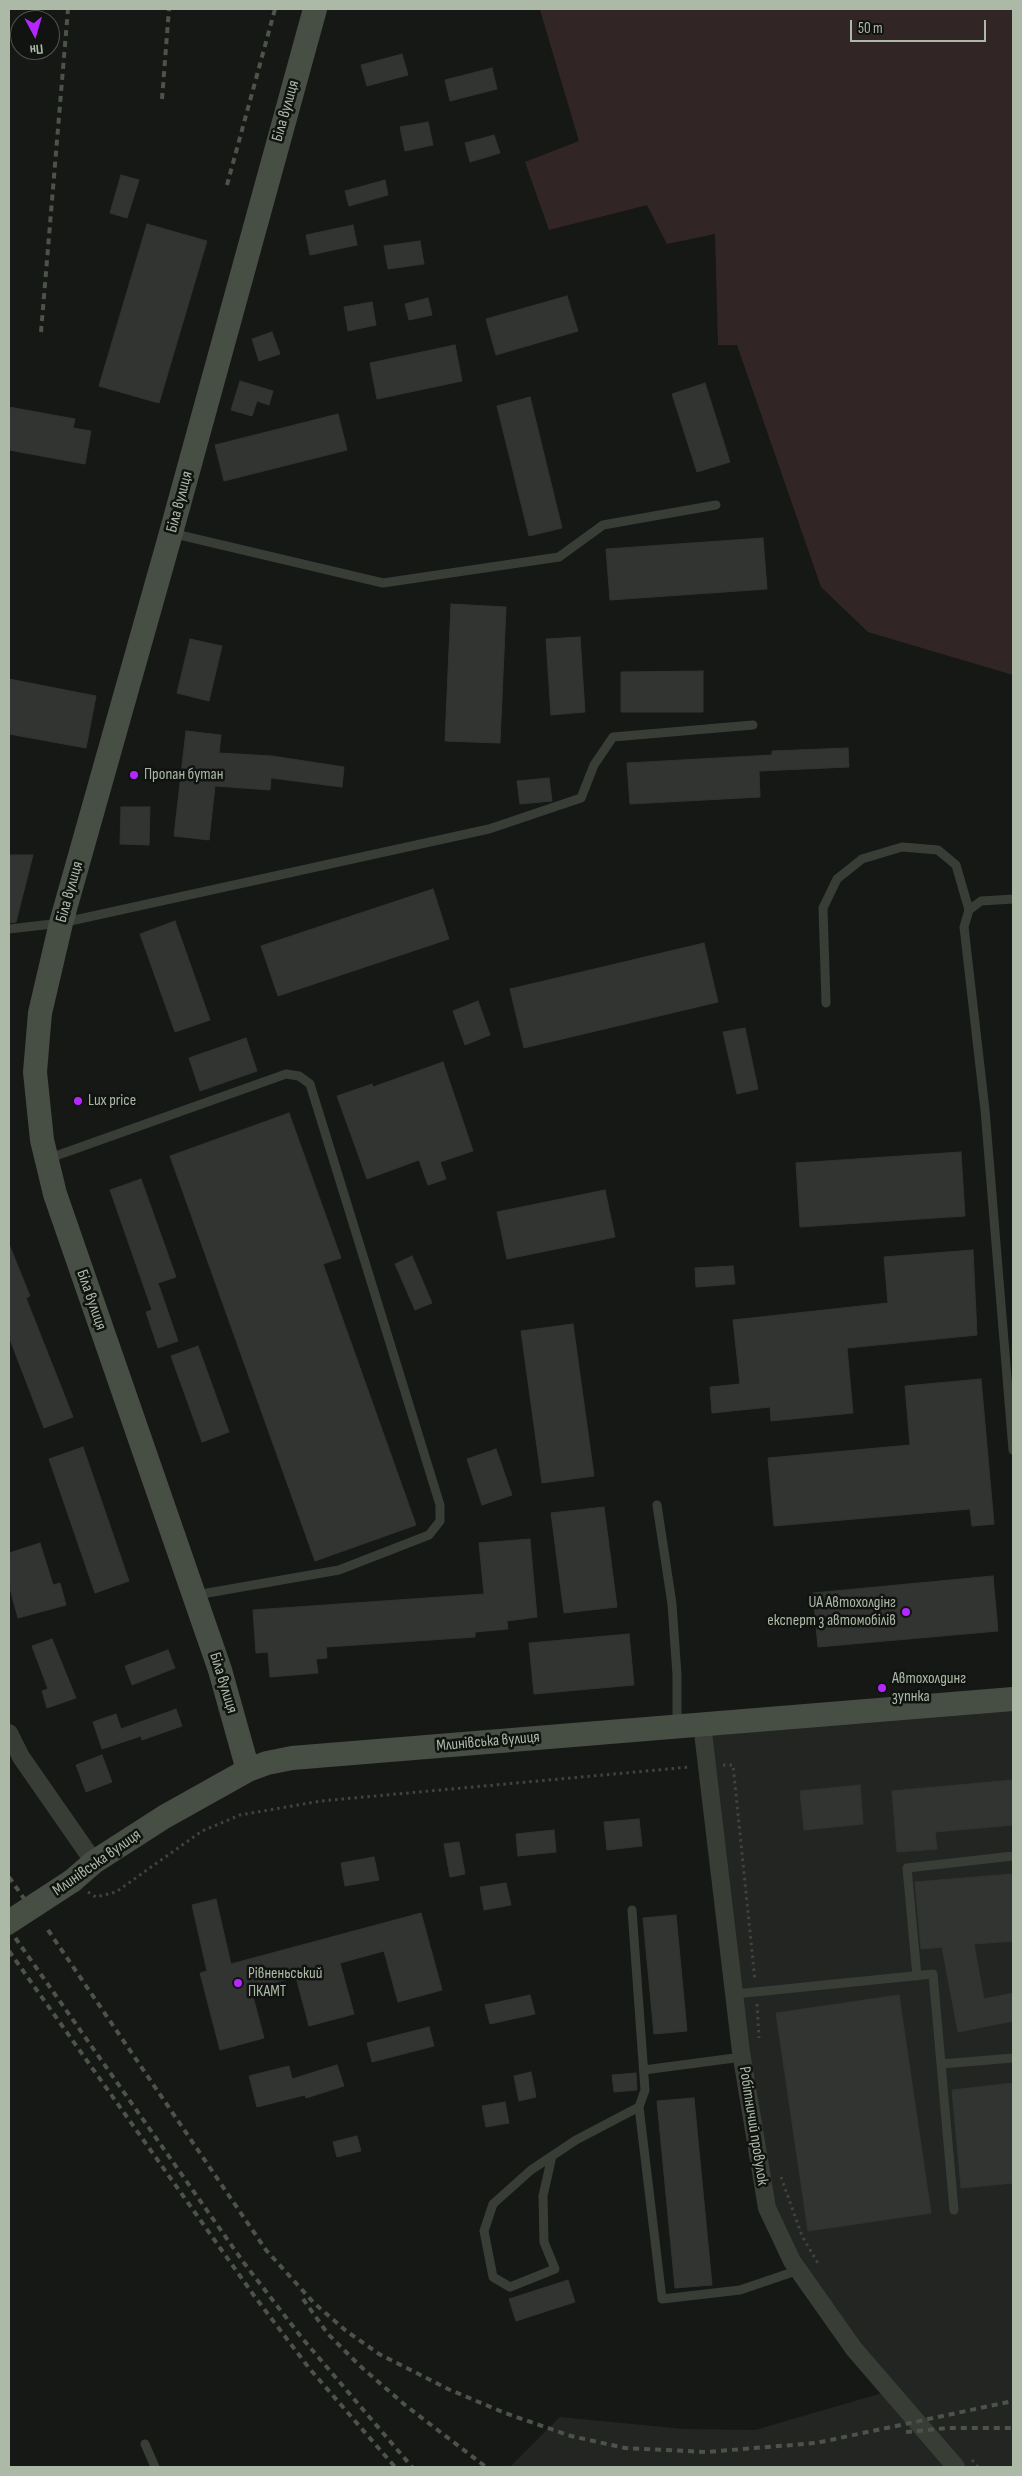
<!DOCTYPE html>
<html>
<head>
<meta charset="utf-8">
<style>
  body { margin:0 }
  #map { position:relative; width:1022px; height:2476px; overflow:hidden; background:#161816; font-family:"Sofia Sans Condensed",sans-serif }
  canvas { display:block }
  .frame { position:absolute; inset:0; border:10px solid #acb9a6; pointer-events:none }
  .north { position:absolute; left:10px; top:10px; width:50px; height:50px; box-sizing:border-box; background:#111311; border:1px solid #4f554d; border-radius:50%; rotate:174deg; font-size:14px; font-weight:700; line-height:20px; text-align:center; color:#acb9a6 }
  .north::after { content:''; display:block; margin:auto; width:18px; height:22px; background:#b427ff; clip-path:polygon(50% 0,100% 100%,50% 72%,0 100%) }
  .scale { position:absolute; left:850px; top:20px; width:136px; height:22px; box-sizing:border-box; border:2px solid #acb9a6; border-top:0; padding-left:6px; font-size:15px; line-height:18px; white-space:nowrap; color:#acb9a6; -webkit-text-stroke:4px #111311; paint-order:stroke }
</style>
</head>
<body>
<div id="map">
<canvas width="1022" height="2476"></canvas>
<div class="frame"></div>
<div class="north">Пн</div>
<div class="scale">50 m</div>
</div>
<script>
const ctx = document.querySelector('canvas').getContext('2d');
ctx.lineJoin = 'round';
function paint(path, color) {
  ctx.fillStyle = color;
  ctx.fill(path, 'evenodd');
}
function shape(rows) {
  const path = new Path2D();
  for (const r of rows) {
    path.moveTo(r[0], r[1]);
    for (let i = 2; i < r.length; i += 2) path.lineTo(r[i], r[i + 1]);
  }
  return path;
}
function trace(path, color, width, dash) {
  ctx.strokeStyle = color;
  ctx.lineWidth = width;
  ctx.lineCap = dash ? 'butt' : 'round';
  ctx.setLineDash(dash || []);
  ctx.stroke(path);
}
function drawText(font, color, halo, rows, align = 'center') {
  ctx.font = font + ' "Sofia Sans Condensed",sans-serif';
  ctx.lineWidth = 5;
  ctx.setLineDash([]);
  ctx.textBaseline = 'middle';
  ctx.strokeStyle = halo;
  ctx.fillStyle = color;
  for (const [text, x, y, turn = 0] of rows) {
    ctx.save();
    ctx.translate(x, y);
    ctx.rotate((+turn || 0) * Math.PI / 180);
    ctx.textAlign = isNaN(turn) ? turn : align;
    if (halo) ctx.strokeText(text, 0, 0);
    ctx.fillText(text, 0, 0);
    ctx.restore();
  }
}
const built = shape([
  [1013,1699,1013,2467,510,2467,560,2417,684,2429,755,2430,889,2391,767,2208,702,1724]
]);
const green = shape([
  [544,9,1013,9,1013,675,868,632,821,587,737,345,718,345,715,234,667,244,647,205,549,230,525,162,579,141,540,10]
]);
const building = shape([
  [402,54,408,75,367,86,361,65,402,54],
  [492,68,497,89,450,101,445,80,492,68],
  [428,122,433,145,405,151,400,127,428,122],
  [494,135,500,153,470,162,465,143,494,135],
  [121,175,139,180,127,218,110,213,121,175],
  [385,180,388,195,349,206,345,191,385,180],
  [147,224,207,241,159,403,99,386,147,224],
  [353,225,357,245,310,255,306,235,353,225],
  [420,241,424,264,388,269,384,246,420,241],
  [567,296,578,331,496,355,486,319,567,296],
  [428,298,432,315,409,320,405,304,428,298],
  [372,302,376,325,348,331,344,307,372,302],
  [272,332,280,354,259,361,252,339,272,332],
  [455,345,462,381,377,399,370,363,455,345],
  [240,381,273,391,269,405,257,401,252,416,231,410,240,381],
  [705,383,730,462,697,472,672,394,705,383],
  [530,397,562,528,529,536,497,406,530,397],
  [9,407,75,419,73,428,91,431,85,464,9,450,9,407],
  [338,414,347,450,224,481,215,445,338,414],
  [763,538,767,589,610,600,606,549,763,538],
  [451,604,506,607,500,743,445,741,451,604],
  [580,637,585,712,551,715,546,639,580,637],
  [190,639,222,646,209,701,177,693,190,639],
  [703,671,703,712,621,712,621,672,703,671],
  [9,679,96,696,86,748,9,734,9,679],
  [186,731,221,735,219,753,272,756,344,767,342,787,271,778,270,790,215,786,209,840,174,836,186,731],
  [848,748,849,767,759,771,760,797,630,804,627,763,772,755,772,751,848,748],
  [549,778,552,801,520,804,517,781,549,778],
  [121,807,150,807,149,845,120,844,121,807],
  [9,855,33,855,16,922,9,923,9,855],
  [433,889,449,939,278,996,261,946,433,889],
  [175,921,210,1020,175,1032,140,934,175,921],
  [704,943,718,1002,524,1048,510,989,704,943],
  [478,1001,490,1035,465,1045,453,1011,478,1001],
  [745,1028,758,1089,737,1094,723,1032,745,1028],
  [246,1038,257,1071,200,1091,189,1058,246,1038],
  [443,1062,473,1151,440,1162,446,1179,428,1185,419,1160,367,1179,337,1096,372,1084,373,1087,443,1062],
  [289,1113,341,1258,323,1264,416,1525,315,1561,170,1156,289,1113],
  [961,1152,965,1216,800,1227,796,1163,961,1152],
  [141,1179,176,1277,158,1283,178,1341,158,1348,146,1312,152,1310,110,1190,141,1179],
  [605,1190,615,1237,507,1259,497,1212,605,1190],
  [9,1244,30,1296,26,1298,73,1417,44,1428,9,1337,9,1244],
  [973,1250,977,1335,847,1348,853,1413,771,1421,770,1407,712,1413,710,1387,740,1384,733,1320,888,1303,884,1257,973,1250],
  [412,1256,432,1303,415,1310,395,1264,412,1256],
  [733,1266,735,1284,696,1287,695,1268,733,1266],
  [573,1324,594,1476,542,1483,521,1331,573,1324],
  [198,1346,229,1432,202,1442,171,1356,198,1346],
  [981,1379,994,1524,972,1526,970,1509,774,1526,768,1458,910,1445,905,1386,981,1379],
  [83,1447,129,1581,95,1593,49,1459,83,1447],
  [496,1449,512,1495,482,1505,467,1459,496,1449],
  [604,1507,617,1607,564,1613,551,1513,604,1507],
  [530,1539,537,1617,507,1621,508,1629,475,1632,475,1637,326,1647,327,1658,316,1659,318,1673,270,1677,268,1652,256,1653,253,1610,484,1594,479,1543,530,1539],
  [40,1543,53,1585,60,1583,66,1605,18,1618,9,1585,9,1553,40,1543],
  [993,1576,998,1631,818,1647,813,1593,993,1576],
  [629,1634,634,1685,534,1694,529,1643,629,1634],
  [52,1639,76,1698,47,1708,42,1691,48,1689,32,1646,52,1639],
  [168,1650,175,1668,132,1685,125,1666,168,1650],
  [176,1709,182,1726,142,1740,141,1736,102,1749,93,1722,116,1714,121,1729,176,1709],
  [102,1755,112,1782,86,1792,76,1765,102,1755],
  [1013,1780,1013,1825,935,1832,937,1849,897,1852,892,1791,1013,1780],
  [860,1785,863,1824,804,1830,800,1791,860,1785],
  [639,1819,642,1846,607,1850,604,1822,639,1819],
  [554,1830,556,1852,518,1856,516,1834,554,1830],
  [459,1842,465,1874,450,1877,444,1844,459,1842],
  [374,1857,379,1880,345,1886,341,1863,374,1857],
  [1013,1874,1013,1941,974,1944,984,1999,1013,1993,1013,2021,958,2032,942,1947,921,1949,915,1882,1013,1874],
  [506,1883,511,1905,484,1910,480,1887,506,1883],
  [216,1899,231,1964,421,1913,442,1990,398,2002,384,1951,340,1963,354,2014,309,2026,296,1977,251,1989,264,2038,220,2050,200,1973,207,1971,192,1905,216,1899],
  [676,1915,687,2031,654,2034,643,1918,676,1915],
  [530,1995,535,2014,490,2024,485,2005,530,1995],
  [899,1995,931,2213,808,2231,776,2013,899,1995],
  [429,2027,434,2046,372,2062,367,2043,429,2027],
  [337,2065,344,2086,306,2098,305,2095,257,2107,249,2076,289,2066,292,2079,337,2065],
  [531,2072,536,2097,519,2101,514,2076,531,2072],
  [636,2073,637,2090,614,2092,612,2075,636,2073],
  [1013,2083,1013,2183,961,2188,952,2090,1013,2083],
  [694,2098,712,2285,675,2288,657,2101,694,2098],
  [505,2102,509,2123,486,2127,482,2106,505,2102],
  [357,2136,361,2151,337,2157,333,2142,357,2136],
  [568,2280,575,2302,516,2321,509,2299,568,2280]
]);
const path = shape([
  [723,1765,733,1765,755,1981],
  [88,1892,96,1897,116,1892,202,1831,240,1815,321,1801,690,1767],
  [757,2004,759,2038],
  [781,2177,802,2236,819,2265],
  [972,2460,978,2467]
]);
const lane = shape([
  [171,533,383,583,559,557,603,525,716,505],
  [1013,899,981,901,969,910,964,927,985,1110,1013,1450],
  [9,929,61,923,489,829,581,798,594,765,613,737,753,725],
  [826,1003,823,908,837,879,862,859,902,847,938,850,956,865,969,910],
  [47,1159,286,1074,299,1076,310,1084,440,1505,440,1521,429,1535,339,1570,196,1595],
  [657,1505,672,1604,677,1675,677,1726],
  [632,1910,645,2090,639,2107,662,2299,740,2290,799,2270],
  [917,1976,907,1868,1013,1856],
  [735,1994,933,1974,954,2210],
  [941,2064,1013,2058],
  [644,2070,742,2057],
  [552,2156,543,2196,544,2242,555,2269,510,2287,493,2277,484,2231,493,2204,531,2170,576,2140,639,2107],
  [145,2444,155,2467]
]);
const street = shape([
  [702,1724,741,2052,767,2208,792,2261,854,2349,956,2467],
  [9,1733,21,1757,94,1862]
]);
const secondary = shape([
  [248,1770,220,1670,55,1194,42,1140,35,1072,40,1013,61,923,171,533,315,9],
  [72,1881,94,1862,164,1817,248,1770,267,1763,292,1758,1013,1699]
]);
const rail = shape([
  [162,99,169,9],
  [227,185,275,9],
  [41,332,68,9],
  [9,1877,25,1900],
  [9,1929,244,2263,302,2338,412,2467],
  [48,1930,266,2250,314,2303,345,2330,379,2354,448,2389,505,2413,571,2436,625,2448,706,2452,816,2443,1013,2401],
  [9,1951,255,2297,309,2368,395,2467],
  [303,2299,328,2334,359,2365,405,2405,486,2467],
  [906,2432,948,2428,1013,2428]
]);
const secondaryBridge = shape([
  [9,1922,72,1881]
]);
const markers = [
  [134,775,5,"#b427ff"],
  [78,1101,5,"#b427ff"],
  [906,1612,5,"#b427ff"],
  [882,1688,5,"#b427ff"],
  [238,1983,5,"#b427ff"]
];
const streetNames = [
  ["Біла вулиця",286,111,-74],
  ["Біла вулиця",180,502,-75],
  ["Біла вулиця",70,892,-74],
  ["Біла вулиця",91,1300,71],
  ["Біла вулиця",223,1683,73],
  ["Млинівська вулиця",488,1742,-5],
  ["Млинівська вулиця",97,1863,-35],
  ["Робітничий провулок",753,2126,81]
];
const poiNames = [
  ["Пропан бутан",144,775],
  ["Lux price",88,1101],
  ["UA Автохолдінг",896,1603,"right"],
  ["експерт з автомобілів",896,1621,"right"],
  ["Автохолдинг",892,1679],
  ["зупнка",892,1697],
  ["Рівненьський",248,1974],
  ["ПКАМТ",248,1992]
];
paint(built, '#222522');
paint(green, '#312625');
paint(building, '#313430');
trace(building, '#303430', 1);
trace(path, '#3f453c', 3, [2.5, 4]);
trace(lane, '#383e36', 9);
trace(street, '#383e36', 18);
trace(secondary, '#474e44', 24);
trace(rail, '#4c5349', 4, [6, 5]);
trace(secondaryBridge, '#474e44', 24);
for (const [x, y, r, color] of markers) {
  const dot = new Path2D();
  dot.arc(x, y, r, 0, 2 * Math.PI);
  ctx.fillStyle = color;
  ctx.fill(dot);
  trace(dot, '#111311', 2);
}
drawText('16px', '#acb9a6', '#111311', streetNames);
drawText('16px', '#acb9a6', '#111311', poiNames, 'left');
</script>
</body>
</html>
